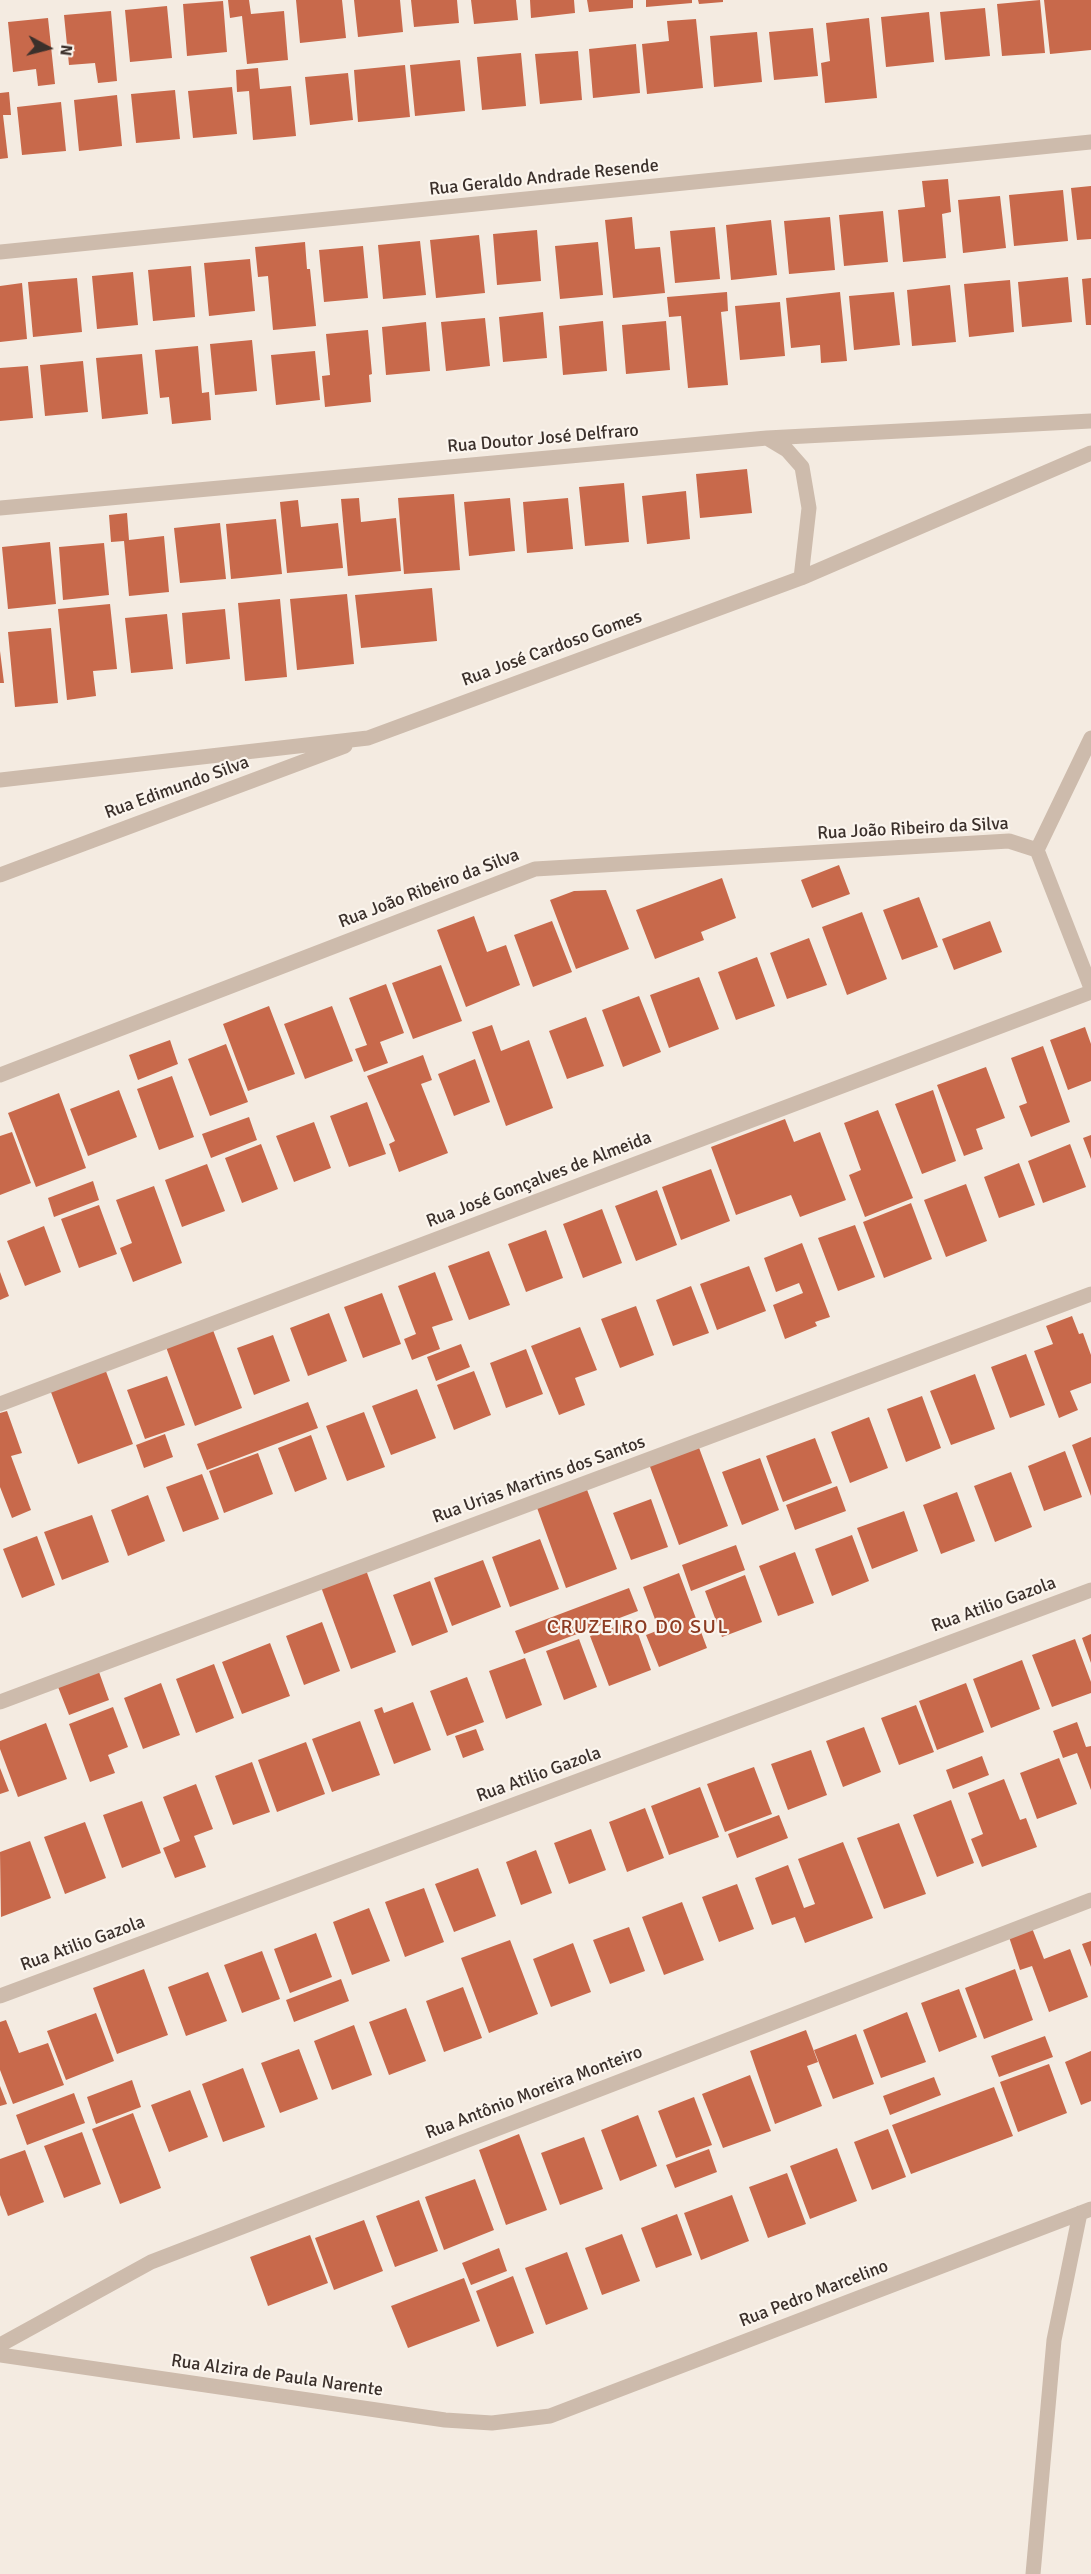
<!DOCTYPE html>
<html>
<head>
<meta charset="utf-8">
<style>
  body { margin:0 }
  #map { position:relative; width:1091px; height:2574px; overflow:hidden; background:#f4ebe1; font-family:Signika,sans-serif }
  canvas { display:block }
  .north { position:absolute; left:18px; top:18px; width:60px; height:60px; -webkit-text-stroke:4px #fbf5ee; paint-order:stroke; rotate:97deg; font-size:16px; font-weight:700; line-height:24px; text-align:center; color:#3b302b }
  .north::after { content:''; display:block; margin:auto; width:21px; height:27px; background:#3b302b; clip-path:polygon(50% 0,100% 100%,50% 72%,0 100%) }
</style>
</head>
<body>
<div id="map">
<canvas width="1091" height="2574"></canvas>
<div class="north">N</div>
</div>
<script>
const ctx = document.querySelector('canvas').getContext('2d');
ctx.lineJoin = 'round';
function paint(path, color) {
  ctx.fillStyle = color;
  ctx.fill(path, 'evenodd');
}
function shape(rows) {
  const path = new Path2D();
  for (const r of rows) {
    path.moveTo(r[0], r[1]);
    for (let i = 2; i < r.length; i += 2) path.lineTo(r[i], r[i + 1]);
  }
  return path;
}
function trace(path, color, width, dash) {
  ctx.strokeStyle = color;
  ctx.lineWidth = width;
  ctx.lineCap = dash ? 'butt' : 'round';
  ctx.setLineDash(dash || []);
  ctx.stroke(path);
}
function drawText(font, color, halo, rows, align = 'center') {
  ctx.font = font + ' Signika,sans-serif';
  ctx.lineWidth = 4.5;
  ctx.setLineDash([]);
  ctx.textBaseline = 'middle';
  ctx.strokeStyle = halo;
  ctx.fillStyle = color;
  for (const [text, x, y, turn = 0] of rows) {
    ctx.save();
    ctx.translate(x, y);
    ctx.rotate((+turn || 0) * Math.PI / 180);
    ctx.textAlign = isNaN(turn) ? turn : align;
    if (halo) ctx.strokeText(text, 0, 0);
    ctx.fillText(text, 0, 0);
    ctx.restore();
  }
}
const building = shape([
  [228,0,249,0,251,14,284,11,288,60,247,64,242,16,230,18],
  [296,0,342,0,346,38,300,43],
  [354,0,400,0,403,32,358,37],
  [411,0,457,0,459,23,414,27],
  [471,0,516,0,518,20,474,24],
  [530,0,574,0,575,13,531,18],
  [587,0,633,0,633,8,589,12],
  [646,0,692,0,692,3,646,7],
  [698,0,723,0,723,2,699,4],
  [1040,0,1045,53,1002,56,997,4],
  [1044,0,1091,0,1091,50,1050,54],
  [223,1,227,52,187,56,183,4],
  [167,6,172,58,130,62,125,10],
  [985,8,990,56,945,60,940,12],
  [111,11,117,81,98,83,95,63,69,65,64,15],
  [929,12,934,62,886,67,881,17],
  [48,18,55,84,38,86,36,69,13,72,8,22],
  [869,18,877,98,825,103,821,63,830,61,826,23],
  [696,19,703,88,647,94,642,44,669,41,667,21],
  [813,28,818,76,774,80,769,32],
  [757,32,762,82,714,87,710,36],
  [636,44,640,93,593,98,589,49],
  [578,51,582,100,540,104,535,54],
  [521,53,526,106,482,110,477,57],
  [460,60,465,111,415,116,410,65],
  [405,65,410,117,358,122,354,70],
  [258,68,260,89,291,86,296,136,253,140,249,91,237,92,236,70],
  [348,73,353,120,310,125,305,77],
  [232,87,237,134,193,138,188,91],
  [175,90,180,139,136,143,131,94],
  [9,92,11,115,3,115,8,158,0,159,0,93],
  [117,95,122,146,79,151,74,100],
  [61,102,66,151,22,155,17,107],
  [948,179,951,212,942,214,946,258,903,262,898,210,925,207,922,181],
  [1091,186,1091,239,1077,240,1071,188],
  [1063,190,1068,241,1014,246,1009,195],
  [1000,196,1006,248,963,253,958,200],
  [883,211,888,262,844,266,839,215],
  [632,217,635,249,660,247,665,293,613,298,605,220],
  [830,217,835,270,789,274,784,221],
  [771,220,777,275,731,280,726,225],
  [715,227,720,279,675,283,670,231],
  [537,230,541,281,497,285,493,234],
  [479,235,485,293,436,298,430,240],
  [420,241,426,295,383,299,378,245],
  [305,242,307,269,310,269,316,326,273,330,268,276,258,277,255,247],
  [598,242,603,295,560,299,555,246],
  [363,246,368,298,324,302,319,250],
  [250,259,255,311,209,316,204,263],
  [191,266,195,317,153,321,148,270],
  [133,272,138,325,97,329,92,276],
  [1068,277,1072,322,1022,327,1018,282],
  [77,278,82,332,33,337,28,282],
  [1091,278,1091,325,1086,325,1082,279],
  [1010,280,1014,332,969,337,964,284],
  [22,283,27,339,0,342,0,286],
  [950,285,956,342,912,346,907,290],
  [727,292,728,311,721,312,728,385,688,388,681,316,669,317,667,297],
  [840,292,847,361,821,363,820,345,791,348,786,298],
  [894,292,900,345,854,350,849,296],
  [780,302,785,356,740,360,735,306],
  [543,312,547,358,503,362,499,317],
  [485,318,490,366,446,371,441,322],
  [603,321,607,371,563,375,559,326],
  [666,321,670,370,626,374,622,325],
  [426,322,430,371,386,375,382,327],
  [368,330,372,374,369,375,371,402,325,407,322,376,330,375,326,334],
  [252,340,257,391,215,395,210,344],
  [198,346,202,393,209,392,211,420,172,424,169,397,160,398,155,350],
  [315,351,320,400,276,405,271,355],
  [142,354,148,414,102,419,96,358],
  [83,361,88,412,45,416,40,365],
  [28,366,33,418,0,421,0,368],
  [747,469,752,513,700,518,696,474],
  [624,483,629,542,585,546,579,487],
  [686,491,690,539,647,544,642,496],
  [454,494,460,570,404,574,398,498],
  [359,498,361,522,396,518,401,571,348,576,341,499],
  [510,498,515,551,469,556,464,502],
  [568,498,573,549,527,553,523,502],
  [298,500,301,527,338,523,343,568,287,573,280,502],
  [127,513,129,540,164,536,169,592,129,596,124,541,111,542,109,515],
  [276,519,282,574,231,579,226,524],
  [220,523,226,579,180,583,174,528],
  [50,542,56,604,8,609,2,547],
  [104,543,109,595,63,600,59,547],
  [432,588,437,641,361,648,355,595],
  [347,594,354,664,297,670,290,599],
  [280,599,287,677,245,681,238,603],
  [110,604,117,669,93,671,96,696,67,700,58,609],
  [225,609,230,659,186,664,182,613],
  [167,614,173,669,131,673,125,618],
  [51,628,58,703,15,707,8,632],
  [0,651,4,683,0,683],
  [839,865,850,894,812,908,801,880],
  [722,878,736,918,701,932,704,940,655,959,636,910],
  [606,890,629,949,576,969,550,900,574,891],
  [919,897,938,947,902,960,883,910],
  [862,912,887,979,847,995,822,927],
  [474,916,487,952,506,945,520,985,466,1007,437,930],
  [552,921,572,972,533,987,514,935],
  [990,921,1002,952,954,970,942,939],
  [809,938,827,985,787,999,770,953],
  [757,957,775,1006,736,1020,718,972],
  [441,965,462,1021,413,1039,392,983],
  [699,977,719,1029,669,1048,650,995],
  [386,984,404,1033,380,1042,388,1063,364,1072,355,1049,367,1045,349,998],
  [639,996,661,1052,623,1067,602,1010],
  [269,1006,295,1074,248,1091,223,1024],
  [332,1006,353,1061,305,1079,284,1024],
  [586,1017,604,1066,567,1079,549,1031],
  [492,1025,501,1051,529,1040,553,1108,506,1126,472,1032],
  [1085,1027,1091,1044,1091,1081,1068,1090,1050,1040],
  [170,1040,178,1064,138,1080,129,1055],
  [226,1044,248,1102,210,1116,188,1059],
  [1043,1046,1070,1122,1031,1137,1019,1106,1027,1103,1011,1058],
  [423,1055,432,1080,421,1084,448,1153,399,1172,389,1144,395,1141,367,1076],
  [475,1059,490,1102,454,1116,438,1074],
  [986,1067,1005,1118,976,1129,983,1149,964,1156,937,1085],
  [172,1076,194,1137,159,1150,137,1089],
  [119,1090,137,1137,88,1156,70,1109],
  [933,1090,956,1161,922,1174,895,1104],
  [59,1093,86,1168,36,1187,8,1113],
  [367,1102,386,1154,349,1167,330,1116],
  [878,1110,913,1198,865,1217,849,1175,861,1170,844,1123],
  [249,1117,257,1140,211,1158,202,1134],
  [785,1119,794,1142,820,1132,846,1200,800,1217,791,1195,736,1215,711,1147],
  [314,1122,331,1168,294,1182,276,1136],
  [12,1132,31,1183,0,1195,0,1136],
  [1091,1135,1091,1159,1083,1138],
  [261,1144,278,1189,242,1203,225,1158],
  [1070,1144,1086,1187,1043,1203,1028,1161],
  [1019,1163,1035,1205,999,1218,984,1177],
  [207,1164,225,1211,182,1227,165,1180],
  [711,1169,730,1221,681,1240,662,1187],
  [93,1181,99,1200,54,1217,48,1198],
  [966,1184,987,1241,946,1257,924,1200],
  [154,1186,182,1263,133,1282,120,1248,132,1243,116,1200],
  [657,1190,677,1245,636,1261,615,1206],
  [911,1203,932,1259,884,1278,863,1222],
  [99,1205,117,1254,79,1268,61,1219],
  [602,1209,622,1263,583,1278,563,1224],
  [855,1225,875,1277,838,1291,818,1238],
  [44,1226,61,1272,25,1286,7,1241],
  [546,1230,563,1278,526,1292,508,1244],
  [802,1243,830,1317,815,1322,817,1326,785,1339,773,1305,803,1293,799,1283,776,1292,764,1258],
  [489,1251,510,1305,469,1320,448,1266],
  [749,1266,766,1311,717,1330,700,1284],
  [0,1272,9,1296,0,1300],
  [435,1272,453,1320,432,1327,440,1349,412,1360,404,1339,416,1334,398,1286],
  [691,1286,709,1333,673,1346,656,1300],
  [382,1293,401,1344,363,1358,344,1307],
  [636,1306,654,1355,620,1368,601,1319],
  [329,1313,347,1361,308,1376,290,1328],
  [1072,1316,1079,1334,1083,1333,1091,1355,1091,1383,1070,1391,1078,1410,1059,1418,1034,1351,1053,1344,1046,1326],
  [580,1327,597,1370,575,1378,585,1405,559,1415,531,1346],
  [213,1330,242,1408,195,1426,166,1347],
  [273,1335,290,1381,254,1395,237,1348],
  [461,1344,470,1367,436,1381,427,1357],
  [526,1349,543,1394,506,1408,490,1363],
  [1026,1354,1045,1405,1010,1418,991,1367],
  [104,1366,133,1444,78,1464,49,1387],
  [474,1371,491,1415,454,1430,437,1385],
  [975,1374,995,1429,951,1445,930,1391],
  [167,1376,185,1425,145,1439,127,1390],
  [417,1389,436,1438,391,1455,372,1406],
  [922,1396,941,1448,906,1462,887,1409],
  [308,1402,318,1428,207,1470,197,1444],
  [7,1411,22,1453,11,1456,31,1510,12,1518,0,1487,0,1413],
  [364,1412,385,1467,347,1481,326,1426],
  [869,1417,888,1468,850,1483,831,1432],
  [165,1434,173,1457,144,1468,136,1445],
  [311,1435,327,1479,295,1492,278,1448],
  [1091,1437,1091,1496,1072,1445],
  [815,1438,832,1483,783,1502,766,1456],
  [698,1445,728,1526,679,1545,649,1464],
  [1065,1451,1082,1497,1044,1511,1028,1466],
  [258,1453,273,1494,224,1513,209,1471],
  [760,1458,779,1510,742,1525,722,1472],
  [1011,1472,1032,1527,995,1542,974,1486],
  [202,1474,219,1519,183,1532,166,1487],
  [837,1486,846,1511,795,1530,786,1505],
  [586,1487,617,1569,566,1588,536,1505],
  [957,1492,975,1541,941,1554,923,1505],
  [148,1495,165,1541,128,1556,111,1510],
  [651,1499,668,1547,631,1560,613,1513],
  [904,1511,918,1551,872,1569,857,1528],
  [92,1515,109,1562,62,1580,44,1532],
  [852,1535,869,1581,832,1596,815,1549],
  [37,1536,55,1585,22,1598,3,1549],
  [540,1539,559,1589,510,1607,492,1557],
  [736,1545,745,1570,691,1591,682,1565],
  [795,1552,814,1603,778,1616,759,1566],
  [483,1560,501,1607,452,1626,434,1578],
  [366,1570,396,1652,351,1669,321,1587],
  [679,1573,707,1648,659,1667,646,1635,659,1630,643,1587],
  [745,1575,762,1622,722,1637,705,1591],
  [430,1581,448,1632,412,1646,393,1595],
  [629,1588,638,1611,524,1654,515,1631],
  [633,1620,651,1670,609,1686,590,1636],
  [322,1622,340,1671,304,1685,286,1636],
  [1091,1634,1091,1663,1082,1638],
  [579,1639,597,1687,564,1700,546,1651],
  [1075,1639,1091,1682,1091,1693,1052,1707,1032,1655],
  [270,1643,290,1696,242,1714,222,1662],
  [525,1658,542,1705,506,1719,489,1671],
  [1022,1660,1040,1709,991,1728,973,1679],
  [214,1664,234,1718,196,1733,176,1679],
  [99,1672,109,1700,69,1715,58,1687],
  [467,1677,484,1722,447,1736,430,1691],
  [161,1683,180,1735,143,1749,124,1698],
  [966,1683,984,1732,937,1750,919,1701],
  [413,1702,431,1750,394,1764,374,1710,382,1707,384,1713],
  [916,1705,934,1752,899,1765,881,1718],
  [113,1707,128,1747,108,1755,115,1773,90,1782,69,1724],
  [360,1721,380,1775,332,1792,312,1739],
  [1077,1722,1086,1747,1091,1746,1091,1790,1077,1753,1063,1758,1053,1731],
  [46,1723,67,1779,18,1797,0,1749,0,1741],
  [864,1727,881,1772,843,1787,826,1741],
  [476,1729,484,1750,463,1758,455,1736],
  [306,1742,325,1794,277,1812,258,1760],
  [811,1750,827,1795,788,1810,771,1764],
  [982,1756,989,1775,953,1789,946,1770],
  [1059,1758,1077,1804,1037,1819,1020,1773],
  [252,1762,270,1812,233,1825,215,1776],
  [754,1767,772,1814,725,1832,707,1784],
  [0,1768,9,1791,0,1794],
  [1004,1779,1020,1820,1026,1818,1037,1847,982,1867,971,1839,983,1834,968,1793],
  [196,1784,213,1829,194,1836,206,1867,175,1878,163,1848,180,1841,163,1797],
  [700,1787,719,1837,669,1855,651,1806],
  [951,1800,974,1863,937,1877,913,1815],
  [142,1801,161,1853,122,1868,103,1815],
  [645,1808,664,1858,627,1872,609,1822],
  [779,1815,788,1838,737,1858,728,1834],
  [85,1822,106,1878,65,1894,44,1837],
  [899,1823,926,1894,884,1909,857,1838],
  [591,1829,606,1870,569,1884,554,1843],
  [30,1841,51,1898,1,1917,0,1852],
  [843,1842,873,1918,805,1943,795,1917,772,1925,755,1878,788,1865,804,1908,815,1904,798,1859],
  [536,1850,552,1893,521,1905,506,1862],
  [478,1868,496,1916,454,1932,435,1884],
  [737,1884,754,1929,719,1942,702,1897],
  [424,1888,444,1942,405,1957,385,1902],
  [682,1902,704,1960,664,1975,642,1917],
  [369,1908,390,1961,352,1975,333,1922],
  [629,1927,645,1971,610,1984,593,1940],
  [1032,1928,1044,1959,1070,1949,1088,1997,1049,2012,1032,1966,1020,1970,1009,1937],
  [316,1933,332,1977,290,1993,274,1949],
  [510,1940,538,2014,489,2033,461,1958],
  [1091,1941,1091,1967,1082,1944],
  [573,1943,591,1992,551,2007,533,1959],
  [262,1951,280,1999,242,2013,224,1965],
  [144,1969,168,2035,117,2054,93,1988],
  [1015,1969,1033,2020,984,2039,965,1988],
  [208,1972,227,2021,186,2036,168,1987],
  [341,1979,349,2001,294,2022,286,2000],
  [463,1987,482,2038,444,2052,426,2001],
  [959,1989,977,2037,939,2052,921,2003],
  [406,2008,426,2061,389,2075,369,2022],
  [907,2012,926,2062,881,2078,863,2030],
  [96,2013,114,2061,66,2080,47,2031],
  [6,2020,19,2053,48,2043,64,2085,13,2104,0,2070,0,2022],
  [354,2025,372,2075,332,2090,314,2041],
  [806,2030,818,2062,807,2066,822,2106,775,2124,750,2051],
  [856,2034,874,2084,833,2099,814,2050],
  [1045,2036,1053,2057,999,2077,991,2056],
  [299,2049,318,2099,280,2113,261,2063],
  [1091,2051,1091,2101,1081,2105,1065,2062],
  [1049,2064,1067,2113,1018,2132,1000,2082],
  [243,2068,265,2127,223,2142,202,2084],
  [750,2075,771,2131,723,2148,702,2094],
  [934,2077,941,2095,890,2115,883,2096],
  [132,2080,141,2107,96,2124,87,2097],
  [0,2086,7,2104,0,2106],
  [994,2087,1013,2136,911,2174,892,2125],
  [190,2090,208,2137,169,2152,151,2105],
  [74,2093,85,2123,27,2145,16,2115],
  [694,2097,712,2145,676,2158,658,2111],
  [133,2113,161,2188,120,2204,92,2129],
  [638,2115,657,2166,620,2181,601,2130],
  [888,2129,906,2177,872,2190,854,2142],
  [82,2132,101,2184,64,2198,44,2146],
  [519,2134,547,2210,506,2225,479,2150],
  [584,2137,603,2189,560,2205,541,2153],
  [837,2148,857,2201,810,2219,790,2166],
  [709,2149,717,2172,675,2188,666,2165],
  [25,2150,44,2202,8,2216,0,2195,0,2159],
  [787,2173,806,2224,768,2238,749,2187],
  [475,2179,494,2230,444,2250,425,2197],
  [732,2195,749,2241,701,2260,684,2213],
  [419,2200,438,2251,395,2267,376,2216],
  [677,2214,692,2255,656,2268,641,2228],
  [364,2220,383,2271,334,2290,315,2238],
  [622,2234,640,2281,602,2295,585,2248],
  [310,2235,328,2283,268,2306,250,2257],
  [499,2248,507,2271,471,2285,462,2263],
  [567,2252,588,2309,546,2325,525,2268],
  [513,2276,534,2333,497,2347,476,2291],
  [464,2278,480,2321,408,2348,391,2306]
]);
const street = shape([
  [0,252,1091,142],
  [767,438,787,450,802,467,809,508,801,578],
  [0,508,767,438,1091,421],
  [0,780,368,738,801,578,1091,453],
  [1037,850,1091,988],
  [1037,850,1091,738],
  [0,875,345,746],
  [0,1075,535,869,1009,841,1037,850],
  [0,1404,1091,992],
  [0,1702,1091,1294],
  [0,1996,1091,1590],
  [0,2345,151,2262,1091,1900],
  [0,2355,445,2420,492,2423,550,2416,1091,2209],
  [1033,2574,1054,2340,1080,2213]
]);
const streetNames = [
  ["Rua Geraldo Andrade Resende",544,178,-6],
  ["Rua Doutor José Delfraro",543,439,-5],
  ["Rua José Cardoso Gomes",552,649,-20],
  ["Rua Edimundo Silva",177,788,-20],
  ["Rua João Ribeiro da Silva",913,829,-3],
  ["Rua João Ribeiro da Silva",429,889,-21],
  ["Rua José Gonçalves de Almeida",539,1180,-21],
  ["Rua Urias Martins dos Santos",539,1480,-20],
  ["Rua Atilio Gazola",994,1605,-20],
  ["Rua Atilio Gazola",539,1775,-20],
  ["Rua Atilio Gazola",83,1944,-20],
  ["Rua Antônio Moreira Monteiro",534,2093,-21],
  ["Rua Pedro Marcelino",814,2294,-21],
  ["Rua Alzira de Paula Narente",277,2376,8]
];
const neighbourhoodNames = [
  ["CRUZEIRO DO SUL",638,1628]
];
paint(building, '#c8694b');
trace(street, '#cdbbac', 15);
drawText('18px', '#3b302b', '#fbf5ee', streetNames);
ctx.letterSpacing = '1.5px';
drawText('20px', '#8c3b22', '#fbf5ee', neighbourhoodNames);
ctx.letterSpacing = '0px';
</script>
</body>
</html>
